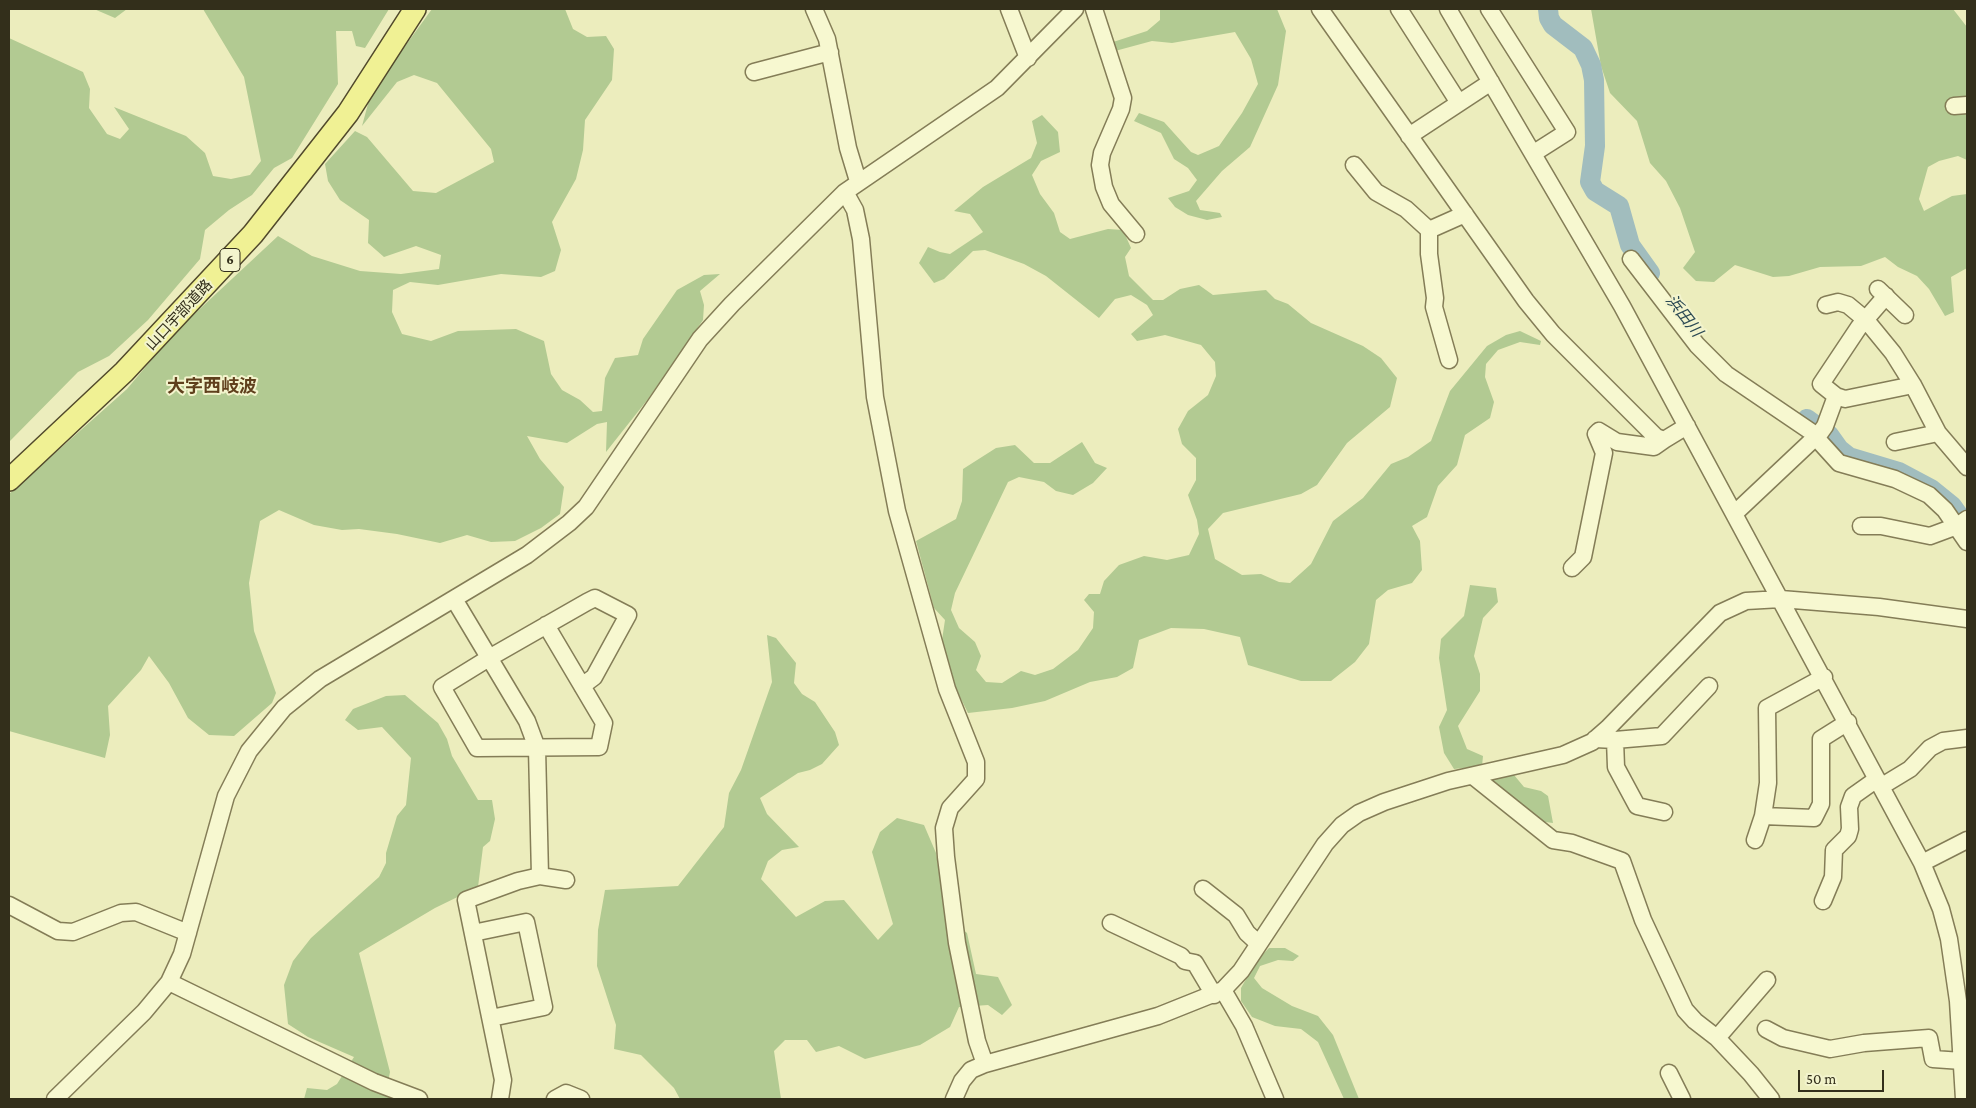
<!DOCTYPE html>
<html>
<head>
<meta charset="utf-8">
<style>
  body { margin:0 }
  #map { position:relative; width:1976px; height:1108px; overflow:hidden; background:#ecedbd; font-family:"Crimson Pro",serif }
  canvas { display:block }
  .frame { position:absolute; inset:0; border:10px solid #332f1b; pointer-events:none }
  .scale { position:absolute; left:1798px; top:1070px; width:86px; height:22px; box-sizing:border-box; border:2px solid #332f1b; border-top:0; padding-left:6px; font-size:15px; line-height:18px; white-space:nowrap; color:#332f1b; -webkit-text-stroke:4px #f3f4cd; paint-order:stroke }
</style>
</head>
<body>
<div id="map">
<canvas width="1976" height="1108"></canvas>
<div class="frame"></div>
<div class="scale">50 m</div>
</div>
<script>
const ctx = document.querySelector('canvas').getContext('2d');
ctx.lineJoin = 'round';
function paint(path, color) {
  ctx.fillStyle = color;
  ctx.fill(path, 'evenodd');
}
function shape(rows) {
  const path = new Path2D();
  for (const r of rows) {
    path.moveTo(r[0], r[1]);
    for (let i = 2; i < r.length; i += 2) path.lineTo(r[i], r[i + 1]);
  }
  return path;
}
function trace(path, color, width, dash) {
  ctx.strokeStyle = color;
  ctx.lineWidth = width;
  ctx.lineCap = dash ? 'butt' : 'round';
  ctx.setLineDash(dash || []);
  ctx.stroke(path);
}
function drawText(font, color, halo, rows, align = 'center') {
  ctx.font = font + ' "Crimson Pro","Noto Sans JP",serif';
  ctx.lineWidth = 4;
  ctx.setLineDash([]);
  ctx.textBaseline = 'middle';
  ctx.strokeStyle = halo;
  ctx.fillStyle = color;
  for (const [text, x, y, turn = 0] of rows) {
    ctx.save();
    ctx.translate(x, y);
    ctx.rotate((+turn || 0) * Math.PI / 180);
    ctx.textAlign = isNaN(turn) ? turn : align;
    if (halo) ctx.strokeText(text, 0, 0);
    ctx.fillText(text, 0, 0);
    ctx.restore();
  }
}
const green = shape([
  [94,9,127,9,115,18],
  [203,9,389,9,365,48,356,46,352,31,336,31,338,84,292,158,274,168,252,195,229,210,205,230,200,259,148,320,109,356,78,372,9,442,9,38,83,72,90,89,89,108,107,134,120,139,129,129,114,107,186,136,205,153,213,176,231,179,250,175,261,161,244,77],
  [432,9,565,9,573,29,587,37,606,36,614,49,612,80,585,120,583,150,576,179,552,222,561,250,555,271,541,277,501,274,438,285,410,282,393,290,392,312,402,334,431,341,458,331,516,329,544,341,551,374,562,390,580,400,593,412,602,411,605,378,615,358,638,355,643,339,677,290,704,275,720,274,700,291,704,305,703,320,648,399,606,452,607,422,597,424,567,443,527,436,540,459,564,487,560,514,541,528,515,541,491,542,467,535,440,543,397,534,359,529,342,530,314,525,279,510,260,521,249,583,254,631,276,693,272,703,234,736,209,735,188,718,169,683,149,656,141,670,108,706,110,735,105,758,9,731,9,494,127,389,174,333,278,236,312,256,360,271,401,274,439,269,441,255,416,246,384,257,368,243,369,220,340,200,328,181,325,164,355,131,367,137,413,191,436,193,494,162,491,149,437,83,414,75,397,82,362,126,371,93],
  [1160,9,1277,9,1286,31,1278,85,1250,147,1222,171,1196,201,1200,210,1220,213,1222,217,1207,220,1188,215,1175,207,1168,198,1189,191,1197,180,1188,168,1174,159,1161,133,1134,121,1139,113,1164,122,1191,152,1198,155,1219,146,1242,113,1258,84,1251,59,1235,32,1172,43,1152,41,1115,51,1110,43,1147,31,1160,20],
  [1591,9,1953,9,1967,27,1967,160,1958,156,1939,161,1928,167,1919,199,1924,211,1952,196,1967,194,1967,268,1951,277,1954,312,1945,316,1929,289,1917,276,1898,267,1885,257,1861,266,1820,267,1789,276,1773,277,1735,265,1714,282,1696,281,1683,268,1695,252,1680,208,1666,181,1650,163,1637,121,1610,93,1601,66],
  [1042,115,1058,132,1060,152,1041,161,1032,175,1040,194,1054,213,1060,232,1070,239,1108,229,1123,230,1131,248,1125,257,1129,276,1153,300,1163,300,1180,289,1199,285,1213,295,1266,290,1275,299,1288,304,1311,323,1363,346,1381,358,1397,378,1390,407,1347,443,1317,485,1301,494,1223,513,1208,529,1215,559,1242,575,1261,574,1279,582,1290,583,1311,564,1333,521,1363,498,1391,464,1408,457,1431,441,1450,391,1487,346,1506,335,1520,331,1541,341,1540,345,1520,342,1498,350,1486,364,1485,377,1494,402,1490,418,1465,435,1457,465,1438,486,1427,517,1412,526,1420,541,1422,570,1412,583,1388,590,1376,600,1369,644,1355,662,1331,681,1301,681,1248,665,1240,637,1204,629,1171,628,1139,640,1133,668,1117,677,1090,682,1045,701,1012,708,968,713,957,691,942,640,945,620,934,608,916,541,956,519,962,501,963,469,996,448,1015,445,1034,463,1050,463,1082,442,1095,463,1107,468,1093,483,1073,495,1056,491,1044,482,1019,477,1008,482,955,593,951,610,959,628,975,642,981,656,976,670,986,682,1002,683,1021,671,1035,675,1053,669,1078,650,1093,628,1094,612,1084,600,1089,594,1100,594,1104,581,1119,565,1144,556,1167,560,1189,555,1199,534,1197,520,1188,495,1196,480,1196,458,1182,444,1178,429,1188,411,1208,395,1216,376,1215,362,1201,345,1165,335,1137,341,1131,334,1153,315,1147,305,1131,295,1115,299,1099,318,1046,276,1024,264,985,250,973,251,944,279,934,283,919,263,928,247,940,252,950,254,983,232,970,214,954,211,983,187,1031,158,1037,143,1032,121],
  [1470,585,1496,588,1498,602,1483,618,1474,656,1480,674,1480,691,1458,726,1467,749,1483,756,1482,766,1454,769,1444,753,1439,727,1447,710,1439,658,1441,639,1464,616],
  [767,635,776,638,796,663,794,683,802,694,815,702,835,732,839,745,822,764,810,770,798,773,760,798,767,814,799,847,782,850,768,861,761,879,796,917,825,901,844,900,878,940,893,924,872,852,880,832,897,818,924,825,936,853,946,917,967,933,976,974,998,977,1012,1005,1002,1015,988,1005,959,1007,950,1027,920,1045,865,1059,839,1046,816,1052,807,1040,785,1040,774,1051,781,1099,680,1099,674,1088,641,1055,614,1049,616,1025,597,966,598,930,605,890,678,886,724,827,729,793,741,770,772,682],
  [405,695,438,723,447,739,452,756,478,800,492,800,495,819,490,841,483,847,478,887,435,908,359,953,390,1072,387,1087,413,1099,304,1099,307,1088,327,1090,337,1084,354,1057,308,1037,288,1024,284,985,293,961,311,938,379,877,386,863,386,853,397,816,406,805,411,758,382,727,358,730,345,720,353,709,386,696],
  [1514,775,1524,787,1541,791,1548,796,1553,823,1537,821,1492,784,1494,778],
  [1269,948,1285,948,1299,956,1293,961,1278,960,1260,966,1254,978,1262,988,1292,1006,1318,1016,1333,1035,1359,1099,1344,1099,1318,1042,1301,1029,1275,1026,1252,1017,1241,1001,1241,988,1257,960]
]);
const river = shape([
  [1548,9,1549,18,1553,25,1583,48,1591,65,1594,80,1595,146,1590,182,1595,191,1619,206,1630,245,1650,273],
  [1807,419,1829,435,1839,449,1849,457,1899,472,1931,489,1952,506,1967,527]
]);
const minor = shape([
  [814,9,827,39,848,148,858,181],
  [1009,9,1028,58],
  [1094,9,1123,98,1121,109,1102,153,1100,165,1104,187,1111,204,1136,234],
  [1320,9,1526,301,1553,334,1656,437,1664,440,1687,426],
  [1399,9,1459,103],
  [1448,9,1622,306,1922,863,1941,909,1949,939,1958,1001,1964,1099],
  [1489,9,1567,132,1534,153],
  [754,72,830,52],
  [1954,106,1967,105],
  [1409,136,1491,82],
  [1354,165,1376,192,1406,209,1429,230],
  [845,192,855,210,861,239,875,397,897,511,947,689,976,762,976,779,950,808,944,828,946,857,957,943,977,1041,985,1064],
  [1631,259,1697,345,1726,374,1810,431,1839,463,1895,479,1929,495,1945,510,1967,542],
  [1878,289,1905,315],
  [1886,296,1859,327,1821,384,1836,396,1845,399,1913,385],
  [1826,305,1838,302,1848,305,1866,320,1893,353,1913,385,1938,433,1967,467],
  [1449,360,1434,307,1435,298,1429,254,1429,230,1465,214],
  [1895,442,1938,433],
  [1734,514,1820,433,1825,426,1836,396],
  [1861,526,1881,526,1930,536,1957,526,1967,519],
  [1572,568,1583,557,1604,453,1596,434,1599,431,1617,442,1654,447,1664,440],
  [454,599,527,721,537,748,540,876],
  [546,625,604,723,599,747,477,748,442,687,489,658,587,602,595,598,628,615,594,677,582,686],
  [1595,739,1615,740,1662,736,1709,686],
  [1615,740,1616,767,1637,806,1664,812],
  [1473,776,1553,840,1572,843,1622,861,1643,920,1685,1010,1695,1021,1717,1038,1751,1074,1771,1099],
  [1882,786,1910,769,1930,748,1943,741,1967,738],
  [1763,816,1814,818,1821,804,1821,739,1848,722],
  [1755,840,1763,816,1768,783,1767,708,1824,677],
  [1922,863,1967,840],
  [1203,889,1236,915,1247,933,1259,944],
  [1823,901,1833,877,1834,850,1848,836,1850,829,1849,807,1853,796,1877,779],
  [9,905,58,931,73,932,121,913,136,912,188,933],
  [1111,923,1181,956,1185,961,1195,963,1214,995],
  [473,933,526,922,544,1007,491,1018],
  [169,982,374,1082,419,1099],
  [1223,990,1244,1026,1275,1099],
  [1766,1029,1783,1038,1830,1049,1864,1043,1929,1038,1933,1059,1962,1061],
  [1717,1038,1767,980],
  [1669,1073,1682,1099],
  [55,1099,144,1012,169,982,182,954,226,796,249,751,284,708,320,679,527,555,569,523,586,507,700,339,732,304,845,192,997,88,1075,9],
  [500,1099,503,1080,466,900,518,881,540,876,566,880],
  [555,1099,566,1093,581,1099],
  [954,1099,962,1081,971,1070,985,1064,1158,1016,1223,990,1241,971,1325,844,1342,825,1359,813,1384,802,1448,781,1563,755,1592,742,1608,728,1720,613,1746,601,1781,599,1879,607,1967,619]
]);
const major = shape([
  [9,480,124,372,253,234,348,113,415,9]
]);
const shields = [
  [230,260,20]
];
const shieldNames = [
  ["6",230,260]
];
const streetNames = [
  ["山口宇部道路",179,315,-47]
];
const waterNames = [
  ["浜田川",1684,316,52]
];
const quarterNames = [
  ["大字西岐波",212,386]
];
paint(green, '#b2ca92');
trace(river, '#a1bdbe', 20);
trace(minor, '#847d57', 19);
trace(major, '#51492b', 24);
trace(minor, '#f7f8d0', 16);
trace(major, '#f0f194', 21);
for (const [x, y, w] of shields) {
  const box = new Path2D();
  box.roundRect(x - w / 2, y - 11.5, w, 23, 4);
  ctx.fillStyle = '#f3f4cd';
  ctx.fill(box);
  trace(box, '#332f1b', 1);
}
drawText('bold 14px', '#332f1b', null, shieldNames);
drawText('15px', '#332f1b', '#f3f4cd', streetNames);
drawText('italic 16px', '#2b4953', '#f3f4cd', waterNames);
drawText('bold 18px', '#5f3f1c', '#f3f4cd', quarterNames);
</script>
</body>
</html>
